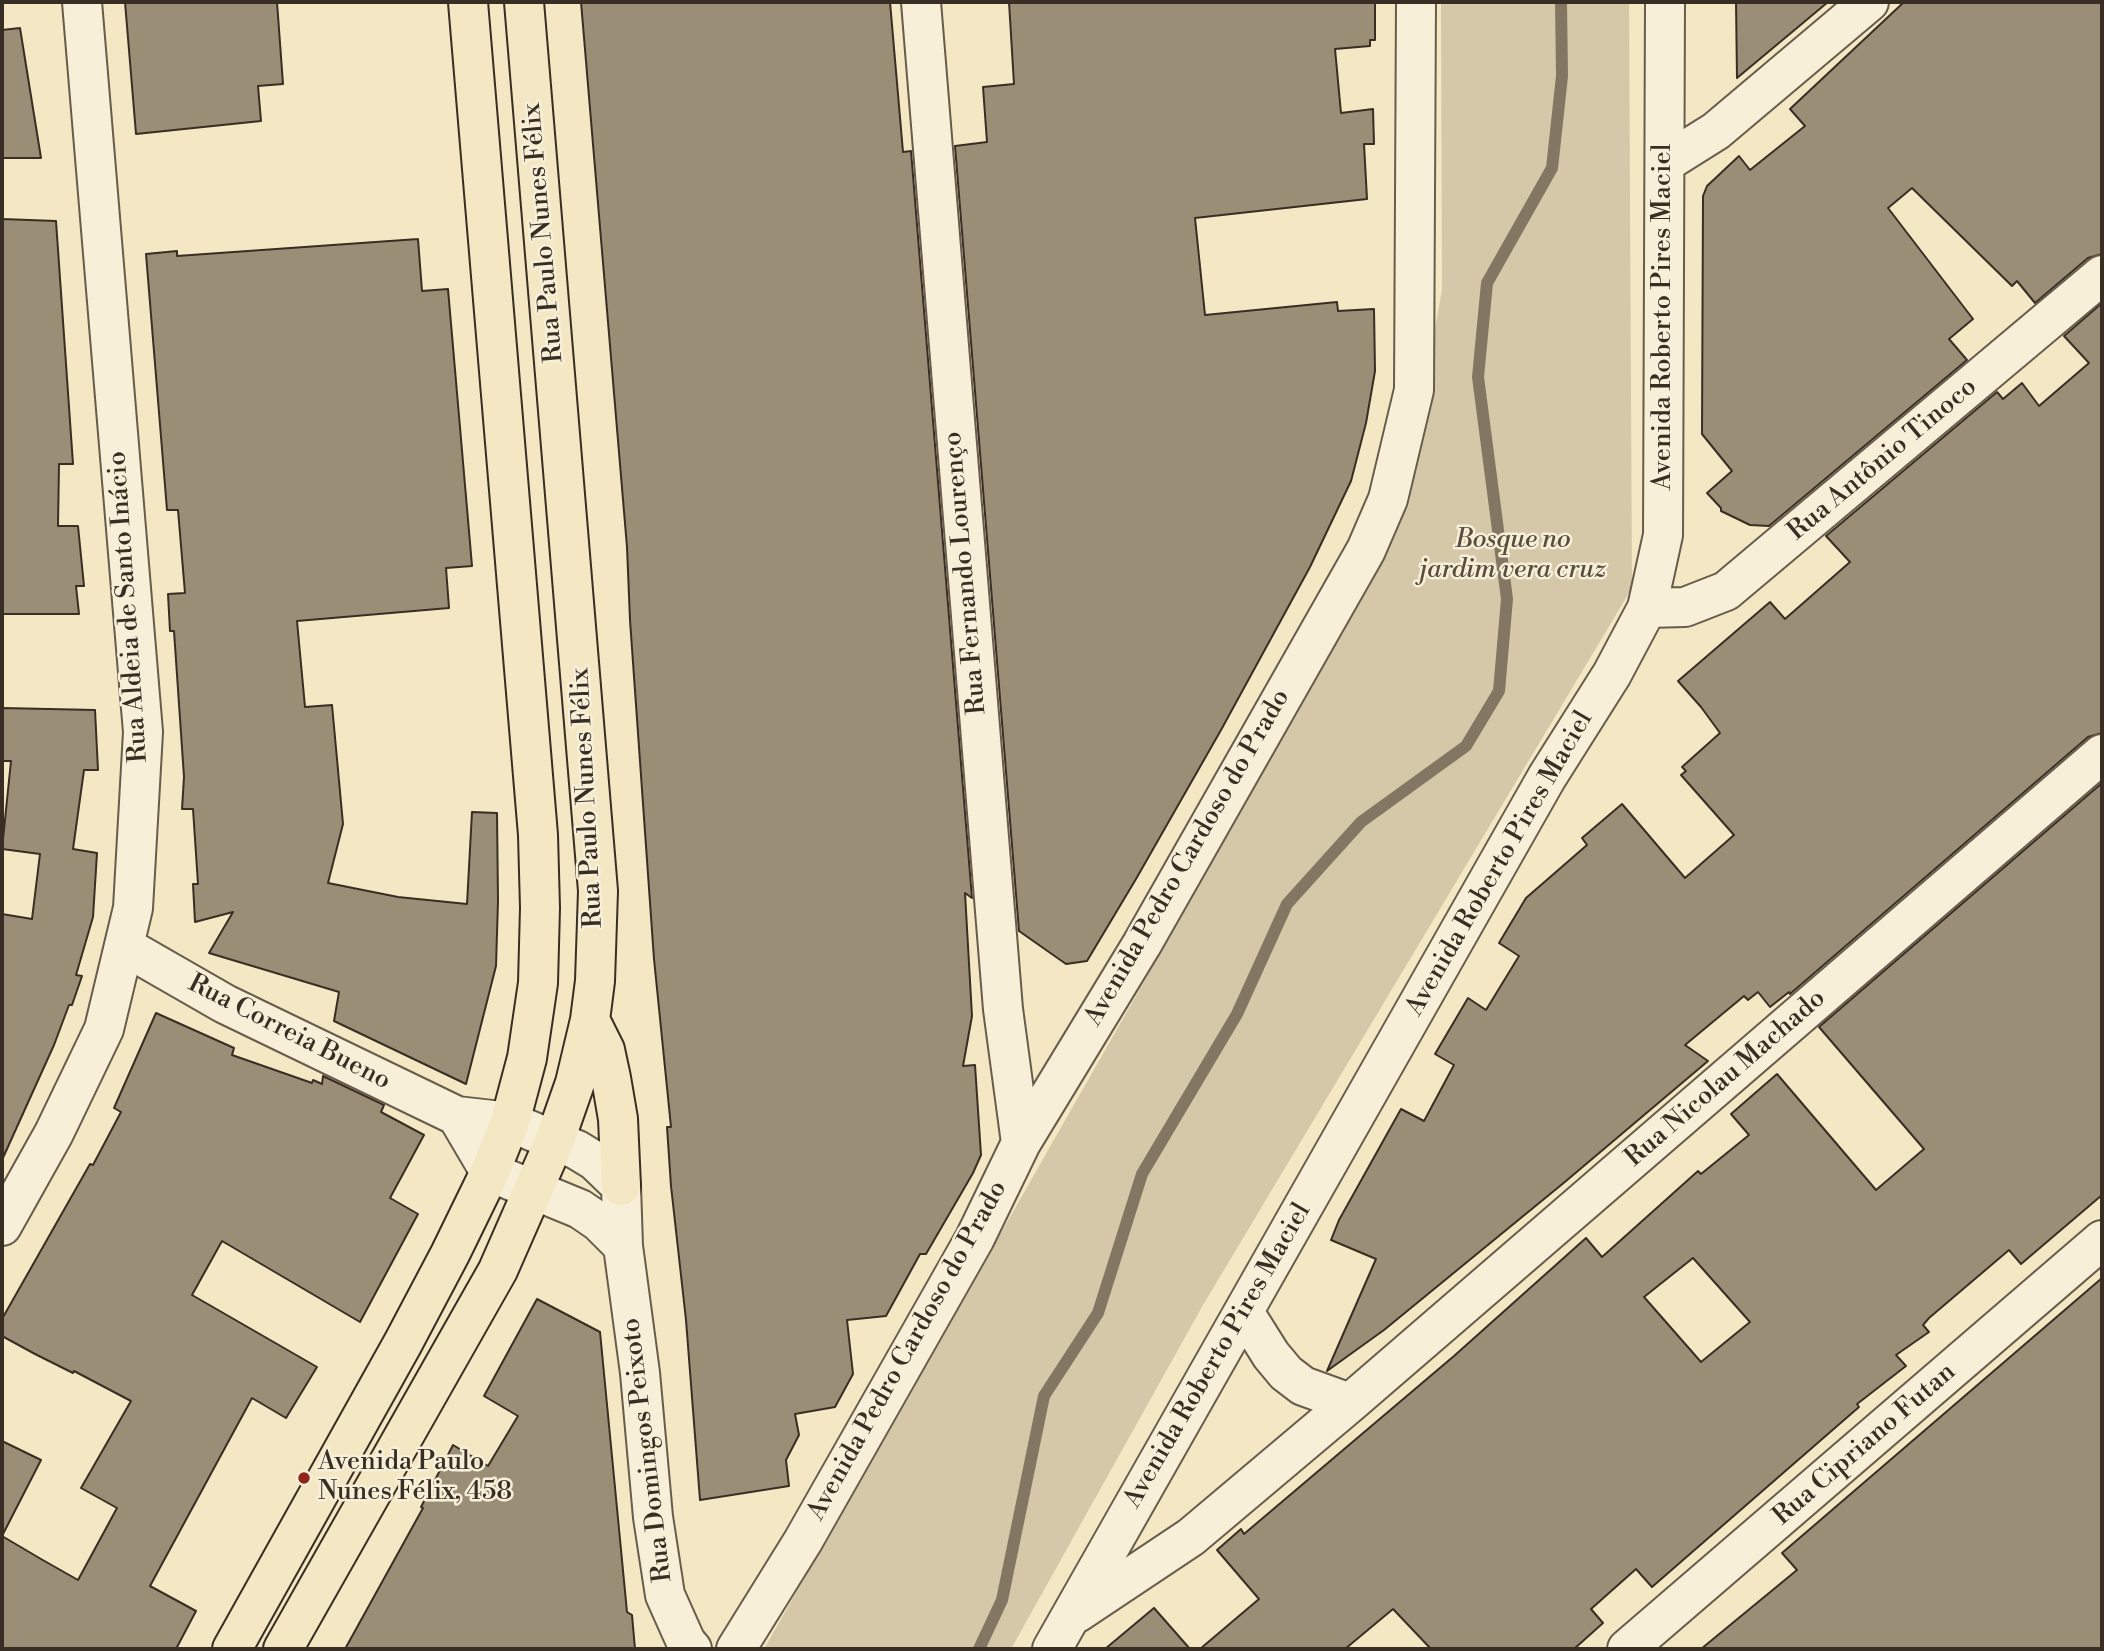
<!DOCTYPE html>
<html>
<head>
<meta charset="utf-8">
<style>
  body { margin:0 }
  #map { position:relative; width:2104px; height:1651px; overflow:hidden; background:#f4e7c3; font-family:"Libre Bodoni",serif }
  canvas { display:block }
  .frame { position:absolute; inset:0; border:4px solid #392e24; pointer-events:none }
</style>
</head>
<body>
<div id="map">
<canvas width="2104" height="1651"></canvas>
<div class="frame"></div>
</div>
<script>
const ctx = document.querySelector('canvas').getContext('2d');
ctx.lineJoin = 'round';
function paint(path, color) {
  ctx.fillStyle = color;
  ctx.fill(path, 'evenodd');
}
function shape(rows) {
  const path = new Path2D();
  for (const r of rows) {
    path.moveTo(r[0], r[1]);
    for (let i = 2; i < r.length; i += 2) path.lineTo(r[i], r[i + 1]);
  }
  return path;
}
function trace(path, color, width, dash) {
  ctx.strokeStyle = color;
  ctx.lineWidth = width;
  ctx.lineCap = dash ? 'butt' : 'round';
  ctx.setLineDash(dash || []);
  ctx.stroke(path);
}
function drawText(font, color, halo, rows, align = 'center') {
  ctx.font = font + ' "Libre Bodoni",serif';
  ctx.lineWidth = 5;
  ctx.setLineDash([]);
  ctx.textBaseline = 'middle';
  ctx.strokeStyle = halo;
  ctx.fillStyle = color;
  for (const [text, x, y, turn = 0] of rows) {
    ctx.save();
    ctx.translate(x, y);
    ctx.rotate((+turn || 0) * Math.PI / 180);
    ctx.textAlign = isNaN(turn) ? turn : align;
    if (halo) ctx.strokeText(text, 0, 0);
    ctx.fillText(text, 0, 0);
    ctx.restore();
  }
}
const green = shape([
  [1441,2,1629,2,1632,588,1203,1305,1011,1649,764,1649,1317,678,1398,528,1442,290]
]);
const stream = shape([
  [979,1649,1002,1600,1044,1396,1098,1313,1142,1174,1237,1014,1287,904,1361,822,1466,746,1499,691,1507,599,1478,377,1487,283,1552,168,1562,76,1561,2]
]);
const building = shape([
  [125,2,277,2,283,84,258,86,261,121,136,134,125,2],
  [581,2,890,2,903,152,911,151,972,898,965,893,972,1016,963,1066,975,1065,981,1155,973,1173,926,1254,920,1254,886,1316,847,1320,853,1374,835,1407,795,1414,799,1435,786,1460,789,1486,700,1500,686,1320,671,1186,667,1127,671,1127,654,959,630,620,627,547,581,2],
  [1009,2,1375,2,1375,40,1370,40,1370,46,1335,49,1341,113,1373,109,1374,144,1364,144,1367,199,1195,218,1205,315,1337,302,1338,311,1374,309,1375,371,1366,423,1351,481,1310,567,1221,730,1136,879,1087,961,1066,964,1019,931,955,146,987,142,983,87,1014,84,1009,2],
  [1736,2,1828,2,1737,78,1736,2],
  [1904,2,2102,2,2102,254,2088,258,2035,303,2017,281,2012,286,1912,188,1888,208,1973,319,1949,339,1967,360,1769,526,1750,525,1721,511,1721,508,1707,493,1732,471,1702,434,1703,196,1707,186,1739,156,1750,170,1805,126,1790,109,1904,2],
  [20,28,41,158,2,158,2,30,20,28],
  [2,219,56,221,73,464,59,464,58,526,78,526,84,586,76,586,79,614,2,614,2,219],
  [418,239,422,291,448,289,472,566,446,568,449,608,297,621,305,707,332,705,343,824,328,883,398,897,467,904,472,812,497,813,498,901,496,966,466,1084,334,1021,339,992,209,953,233,912,195,922,193,884,198,884,193,809,182,809,184,777,174,631,170,631,168,594,185,593,178,510,167,510,146,254,177,251,177,256,418,239],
  [2102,303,2102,733,2088,737,1790,994,1789,992,1770,1007,1758,992,1748,1000,1744,996,1685,1045,1708,1061,1566,1181,1384,1330,1327,1371,1376,1259,1331,1240,1339,1220,1401,1109,1424,1121,1454,1065,1435,1054,1468,998,1486,1010,1519,956,1499,943,1526,898,1587,845,1582,838,1622,804,1685,878,1734,835,1681,775,1686,771,1682,767,1720,733,1701,707,1678,681,1770,602,1785,619,1850,562,1826,536,1997,392,2003,399,2022,383,2039,406,2089,363,2064,336,2102,303],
  [2,708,95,710,98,770,84,770,73,849,97,853,93,917,76,975,82,976,72,1005,69,1005,54,1045,2,1160,2,914,32,919,40,854,2,849,11,761,2,761,2,708],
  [2102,783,2102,1195,2021,1264,2009,1250,1929,1318,1923,1325,1929,1332,1896,1355,1906,1366,1857,1404,1859,1407,1652,1587,1636,1569,1591,1609,1603,1623,1574,1649,1431,1649,1393,1609,1345,1649,1200,1649,1259,1599,1217,1550,1241,1529,1244,1534,1454,1356,1586,1238,1602,1257,1698,1171,1701,1174,1749,1135,1731,1114,1777,1074,1876,1190,1924,1149,1819,1027,2102,783],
  [1693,1258,1750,1322,1701,1362,1644,1297,1693,1258],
  [156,1013,234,1048,232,1055,312,1083,313,1080,322,1084,323,1076,384,1105,381,1112,424,1135,390,1198,418,1214,360,1322,222,1241,192,1295,317,1367,286,1418,252,1398,150,1586,196,1611,176,1649,2,1649,2,1441,41,1460,2,1536,41,1559,78,1580,117,1508,81,1488,131,1401,74,1371,73,1373,35,1354,2,1336,2,1319,90,1164,93,1165,121,1112,114,1108,156,1013],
  [2102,1278,2102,1649,1701,1649,1797,1570,1782,1553,2102,1278],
  [537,1299,600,1332,627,1612,632,1615,635,1649,345,1649,423,1508,421,1507,453,1445,488,1466,518,1416,484,1396,537,1299],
  [1154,1608,1190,1649,1105,1649,1154,1608]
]);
const minor = shape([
  [921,2,1003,1009,1021,1143],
  [1665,163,1716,131,1869,2],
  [1647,608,1685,607,1726,591,2102,275],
  [124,946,225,1004,457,1116,510,1122,577,1150,595,1161,621,1186,623,1246,640,1373,653,1517,665,1595,686,1642,692,1649],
  [457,1116,490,1172,580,1209,599,1222,623,1246],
  [2,1226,54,1133,104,1029,133,908,143,732,82,2],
  [1244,1312,1271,1355,1286,1373,1303,1386,1350,1403],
  [1077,1613,1191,1537,1350,1403,2102,754],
  [736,1649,803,1541,975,1238,1021,1143,1142,944,1366,550,1388,499,1414,390,1416,2],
  [1052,1649,1547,777,1612,674,1647,608,1663,535,1665,2],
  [1627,1649,2102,1240]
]);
const major = shape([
  [590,1020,605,1050,611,1078,618,1119,621,1186],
  [232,1649,403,1343,450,1254,490,1172,510,1122,527,1058,538,983,540,908,538,835,468,2],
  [283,1649,498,1270,555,1140,575,1083,590,1020,595,981,598,891,524,2]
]);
const markers = [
  [304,1478,7,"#8f2418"]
];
const streetNames = [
  ["Rua Paulo Nunes Félix",544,233,-95],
  ["Avenida Roberto Pires Maciel",1664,317,-90],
  ["Rua Antônio Tinoco",1883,460,-40],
  ["Rua Fernando Lourenço",966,573,-95],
  ["Rua Aldeia de Santo Inácio",129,607,-94],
  ["Rua Paulo Nunes Félix",588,798,-93],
  ["Avenida Pedro Cardoso do Prado",1188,858,-60],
  ["Avenida Roberto Pires Maciel",1500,864,-60],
  ["Rua Correia Bueno",289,1033,27],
  ["Rua Nicolau Machado",1726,1079,-41],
  ["Avenida Pedro Cardoso do Prado",908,1351,-61],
  ["Avenida Roberto Pires Maciel",1218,1356,-60],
  ["Rua Cipriano Futan",1865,1445,-41],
  ["Rua Domingos Peixoto",648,1450,-97]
];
const parkNames = [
  ["Bosque no",1513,541],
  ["jardim vera cruz",1513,571]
];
const poiNames = [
  ["Avenida Paulo",318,1463],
  ["Nunes Félix, 458",318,1493]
];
paint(green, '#d4c8a8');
trace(stream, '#837763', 12);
paint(building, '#9a8e77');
trace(building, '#392e24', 2);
trace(minor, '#685c4c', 42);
trace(major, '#392e24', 42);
trace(minor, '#f8efd8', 38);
trace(major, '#f4e7c3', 38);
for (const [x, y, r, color] of markers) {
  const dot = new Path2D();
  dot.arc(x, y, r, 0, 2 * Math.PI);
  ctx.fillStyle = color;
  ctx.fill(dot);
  trace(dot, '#f8efd8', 2.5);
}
drawText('26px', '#392e24', '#f8efd8', streetNames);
drawText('italic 26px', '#584d3e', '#f8efd8', parkNames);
drawText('26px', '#392e24', '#f8efd8', poiNames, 'left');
</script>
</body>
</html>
